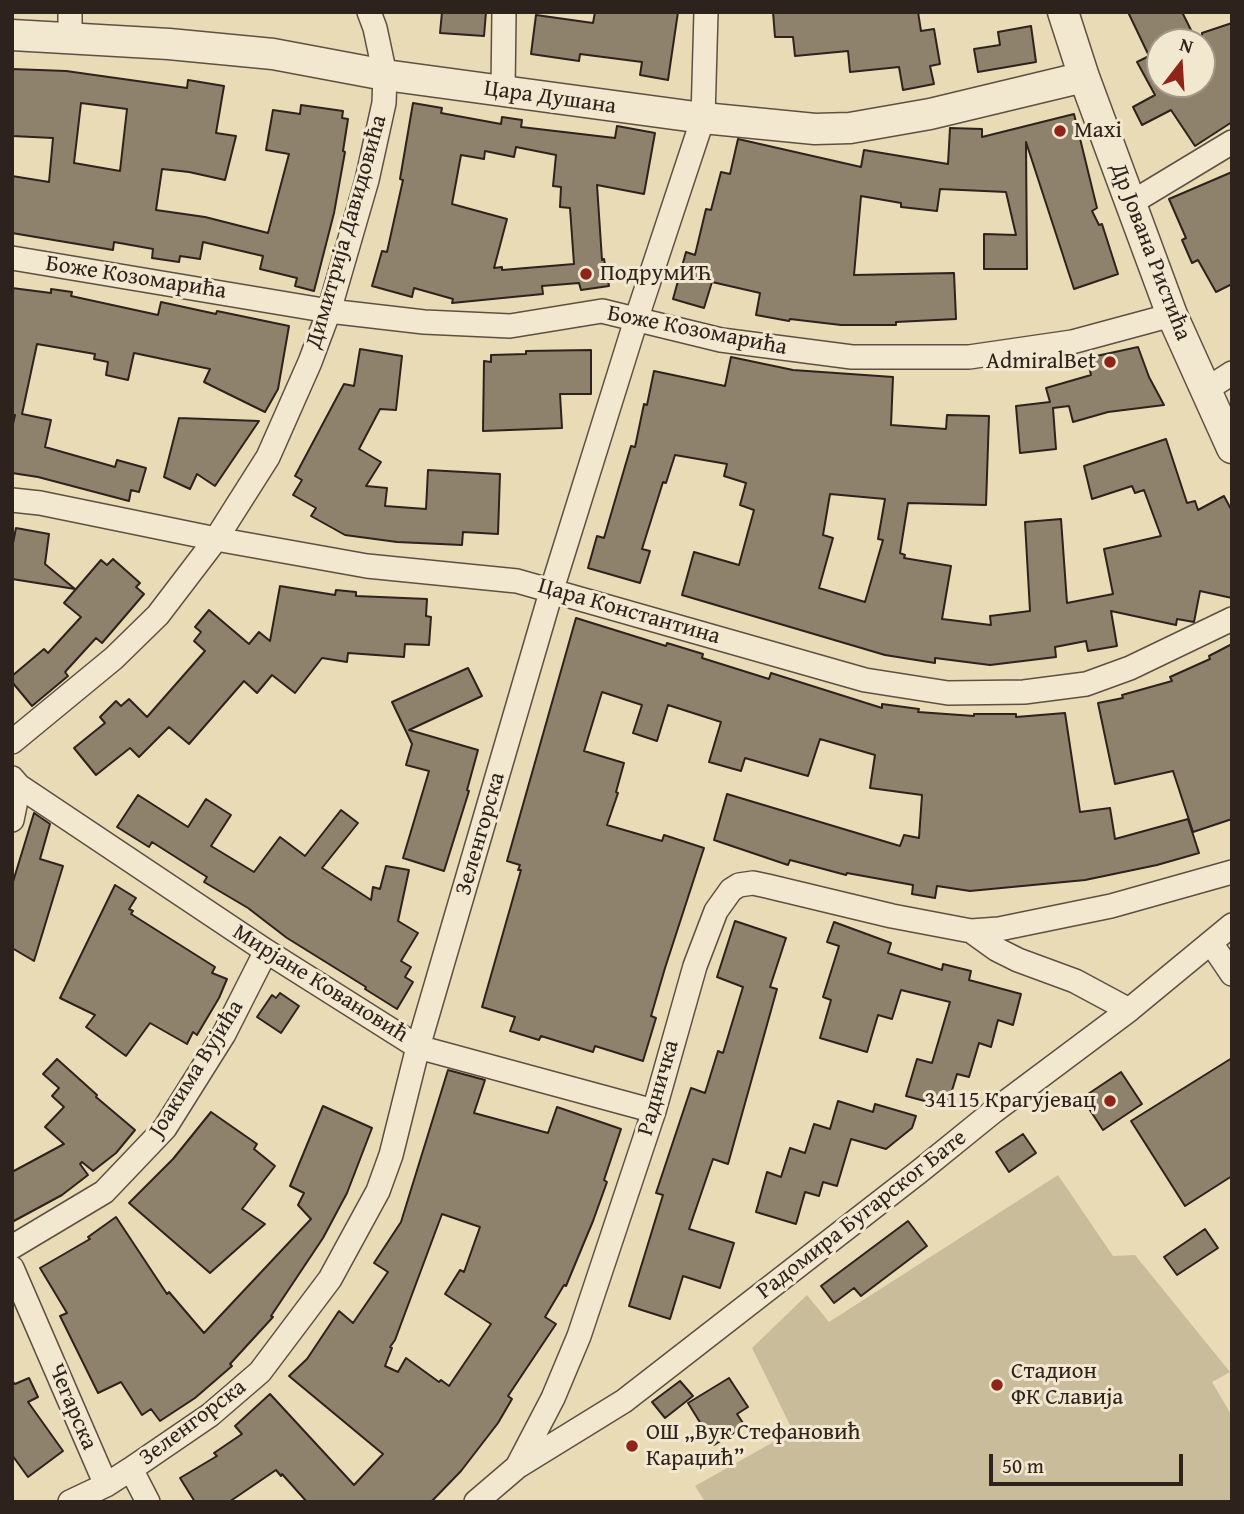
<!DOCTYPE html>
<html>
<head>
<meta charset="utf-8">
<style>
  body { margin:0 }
  #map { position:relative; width:1244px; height:1514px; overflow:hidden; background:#e9dbb5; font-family:"Gentium Book Plus",serif }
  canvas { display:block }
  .frame { position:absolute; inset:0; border:14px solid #2e221d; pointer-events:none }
  .north { position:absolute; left:1146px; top:28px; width:70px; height:70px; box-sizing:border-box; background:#f1e8cf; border:2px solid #a39988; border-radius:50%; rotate:17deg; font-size:19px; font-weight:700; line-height:28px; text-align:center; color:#2e221d }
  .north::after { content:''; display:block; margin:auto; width:24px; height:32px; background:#8f2418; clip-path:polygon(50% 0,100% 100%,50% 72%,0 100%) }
  .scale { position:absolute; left:989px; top:1454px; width:194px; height:32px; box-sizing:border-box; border:4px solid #2e221d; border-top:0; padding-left:9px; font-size:21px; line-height:24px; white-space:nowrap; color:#2e221d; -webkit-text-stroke:5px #f1e8cf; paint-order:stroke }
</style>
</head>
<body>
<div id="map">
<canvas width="1244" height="1514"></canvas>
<div class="frame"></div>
<div class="north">N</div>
<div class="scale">50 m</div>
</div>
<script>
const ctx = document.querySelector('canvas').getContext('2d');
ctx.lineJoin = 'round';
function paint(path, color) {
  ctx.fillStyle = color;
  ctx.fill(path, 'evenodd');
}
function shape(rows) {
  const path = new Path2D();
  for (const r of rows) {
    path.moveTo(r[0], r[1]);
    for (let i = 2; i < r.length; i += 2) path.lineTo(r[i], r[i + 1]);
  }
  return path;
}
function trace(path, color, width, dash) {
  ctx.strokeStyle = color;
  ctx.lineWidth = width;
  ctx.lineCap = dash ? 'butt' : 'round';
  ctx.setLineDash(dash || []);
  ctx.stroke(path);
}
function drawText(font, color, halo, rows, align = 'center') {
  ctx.font = font + ' "Gentium Book Plus",serif';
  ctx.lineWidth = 6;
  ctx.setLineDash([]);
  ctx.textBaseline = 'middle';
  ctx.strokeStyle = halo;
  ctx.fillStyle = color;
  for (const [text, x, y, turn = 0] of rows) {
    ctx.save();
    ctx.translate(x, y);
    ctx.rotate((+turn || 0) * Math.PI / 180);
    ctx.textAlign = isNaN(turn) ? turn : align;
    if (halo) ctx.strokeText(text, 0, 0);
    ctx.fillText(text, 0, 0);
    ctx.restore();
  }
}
const green = shape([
  [1058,1175,1113,1256,1135,1255,1230,1372,1212,1382,1232,1416,1232,1502,705,1502,695,1486,793,1431,752,1348,807,1295,829,1322]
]);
const building = shape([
  [442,12,486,12,484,36,440,33,442,12],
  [595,12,678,12,668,80,640,75,642,62,580,54,579,61,531,54,536,15,593,23,595,12],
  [773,12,918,12,921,31,934,29,940,64,930,66,934,84,903,90,899,67,850,72,848,51,795,56,793,37,775,37,773,12],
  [1128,12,1182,12,1197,42,1160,42,1160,84,1202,84,1202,33,1232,23,1232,122,1195,146,1171,110,1142,125,1133,107,1155,95,1137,62,1149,56,1128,12],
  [1031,26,1036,62,978,72,974,49,1000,45,998,32,1031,26],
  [12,69,66,71,187,88,188,80,224,86,216,133,236,136,225,180,189,172,162,169,156,210,205,217,268,233,289,154,266,150,273,110,300,114,301,105,343,111,342,118,348,119,343,151,345,152,334,213,314,291,295,286,297,278,260,269,263,256,203,242,200,259,180,256,179,262,152,258,153,249,114,242,113,250,12,233,12,176,49,182,53,138,12,136,12,69],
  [81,103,127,109,120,171,74,163,81,103],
  [413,103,442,108,441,113,501,124,502,117,522,120,521,127,615,138,617,126,655,133,644,194,597,185,602,260,604,259,609,286,581,290,579,283,542,286,543,294,452,303,453,299,414,288,412,297,372,286,382,251,387,252,403,180,400,179,413,103],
  [516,147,556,155,553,186,561,187,560,207,570,208,574,264,502,270,502,267,494,268,507,219,452,204,461,155,484,159,485,151,514,157,516,147],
  [1074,114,1097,208,1092,211,1099,225,1102,224,1118,274,1074,289,1026,142,1027,269,984,269,984,234,1016,235,1006,192,940,189,937,211,901,207,901,203,861,196,854,275,954,273,956,319,896,322,896,325,841,325,790,319,789,321,756,315,760,293,712,282,704,308,673,299,686,252,695,255,706,209,711,210,721,172,730,174,738,139,861,167,864,150,948,164,950,128,982,129,982,137,1074,114],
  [1232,172,1232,284,1216,292,1198,260,1192,263,1182,240,1186,238,1169,199,1232,172],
  [12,288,51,293,51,289,72,292,71,296,158,315,161,302,216,314,217,311,289,326,278,389,265,412,204,382,210,369,134,353,128,380,106,375,108,362,94,359,95,354,37,344,22,414,51,420,45,447,115,467,117,460,146,468,139,492,131,490,129,501,38,477,12,473,12,428,15,415,12,415,12,288],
  [1138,347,1149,377,1164,405,1108,412,1073,422,1069,406,1053,408,1056,449,1020,453,1016,406,1050,402,1046,388,1091,375,1087,358,1138,347],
  [360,349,402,356,396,410,380,409,359,449,381,462,366,486,387,488,385,506,426,509,428,470,500,474,498,534,463,532,462,545,397,542,345,535,311,516,316,508,293,495,302,480,295,476,344,384,354,386,360,349],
  [591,350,591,394,560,394,562,428,483,431,484,361,491,362,491,355,526,354,526,351,591,350],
  [731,357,793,370,893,377,891,425,946,429,947,415,989,416,986,505,908,503,900,553,905,555,904,558,951,566,942,619,991,625,990,616,1030,611,1025,522,1061,519,1067,603,1113,594,1104,549,1161,536,1144,490,1135,493,1132,486,1092,499,1084,466,1166,439,1187,503,1195,501,1198,510,1224,496,1232,511,1232,598,1200,591,1194,622,1177,619,1176,625,1111,611,1117,646,1088,651,1086,641,1055,647,1056,657,990,665,935,658,935,663,885,655,682,595,694,552,739,565,754,510,740,505,746,483,724,476,727,464,675,455,666,483,663,482,642,549,650,551,640,583,588,568,597,536,604,538,631,446,635,447,644,404,647,405,654,371,725,386,731,357],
  [830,494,885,499,878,539,883,540,865,602,819,588,833,538,823,535,830,494],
  [179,418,259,421,215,486,197,474,190,489,164,477,179,418],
  [16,528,49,534,45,564,75,589,12,579,12,548,16,528],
  [113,559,140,583,136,587,144,594,102,643,96,638,65,672,68,676,32,706,12,682,12,676,44,649,48,653,81,617,64,603,101,560,107,565,113,559],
  [280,586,335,595,336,590,356,592,356,596,427,599,426,616,431,617,429,645,405,644,404,657,348,653,347,662,322,658,295,693,272,675,257,693,244,681,189,744,169,727,139,757,130,748,96,775,74,748,105,723,100,717,116,701,121,706,129,699,147,717,205,651,194,641,201,632,195,627,209,610,249,644,259,632,270,641,280,586],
  [576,618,666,646,667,643,703,654,702,658,769,679,771,673,882,708,882,704,919,709,918,712,974,716,974,714,1016,714,1016,717,1065,713,1080,812,1110,808,1115,839,1188,819,1199,853,1157,865,1085,880,970,891,937,886,935,898,912,894,913,885,847,873,846,875,790,860,788,865,714,840,727,794,900,846,904,835,919,838,922,795,870,788,875,755,820,739,808,776,745,758,741,771,709,762,721,722,668,705,657,741,633,733,642,705,602,692,584,751,624,763,616,792,618,793,607,825,662,841,664,835,704,848,665,968,651,1016,656,1018,643,1061,595,1046,593,1052,541,1036,539,1040,510,1031,515,1017,482,1007,521,870,518,870,520,865,507,861,576,618],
  [1232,644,1232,819,1193,832,1173,771,1115,784,1098,703,1123,698,1122,695,1172,681,1170,677,1210,659,1209,656,1232,644],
  [468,668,482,696,409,730,478,750,467,790,469,791,444,871,403,858,429,771,406,765,412,744,392,702,468,668],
  [138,795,188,827,206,799,231,815,211,846,254,872,280,837,305,856,341,810,358,823,322,868,371,900,373,887,380,889,386,866,409,870,398,921,418,933,401,961,411,967,405,977,413,982,397,1009,365,989,366,987,287,938,248,908,204,882,207,877,152,842,149,847,117,827,138,795],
  [34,813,50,824,40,859,63,866,34,961,12,948,12,885,34,813],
  [115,885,136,898,129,909,133,911,131,914,215,967,212,973,227,979,219,998,197,1035,193,1032,187,1044,150,1023,126,1056,86,1027,95,1015,60,998,115,885],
  [735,921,786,938,770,987,777,989,728,1164,713,1159,689,1229,734,1243,720,1288,683,1276,670,1319,629,1306,663,1195,656,1193,691,1088,705,1093,718,1051,723,1053,743,987,717,977,735,921],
  [834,922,891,943,888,953,942,970,943,964,971,971,969,980,1021,994,1013,1025,998,1020,991,1047,979,1043,969,1077,957,1074,947,1107,906,1096,917,1059,932,1063,950,1002,901,990,892,1019,878,1015,867,1052,820,1038,831,1000,823,997,839,946,827,942,834,922],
  [280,993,299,1006,281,1033,257,1017,272,995,276,998,280,993],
  [1232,1058,1232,1176,1185,1206,1131,1121,1232,1058],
  [57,1059,97,1095,96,1097,135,1130,116,1153,93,1171,82,1162,80,1164,88,1175,62,1195,12,1222,12,1172,64,1144,45,1127,64,1107,52,1096,59,1088,43,1074,57,1059],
  [448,1070,485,1080,474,1113,548,1133,557,1107,621,1129,604,1180,607,1182,593,1221,566,1286,564,1285,545,1317,556,1324,508,1396,512,1399,498,1423,461,1471,431,1502,307,1502,282,1474,281,1476,276,1470,229,1502,195,1502,180,1478,217,1456,214,1453,242,1434,235,1426,270,1394,354,1485,383,1454,289,1376,307,1359,339,1311,353,1323,388,1272,374,1263,401,1222,448,1070],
  [442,1214,480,1227,464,1272,460,1270,445,1294,491,1324,449,1386,441,1380,439,1382,406,1358,398,1372,385,1366,392,1348,390,1347,395,1340,442,1214],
  [1121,1072,1142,1104,1103,1130,1082,1098,1121,1072],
  [838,1101,873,1112,875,1104,916,1116,912,1128,886,1149,851,1139,837,1186,823,1182,819,1196,805,1192,796,1224,756,1212,767,1172,781,1177,790,1148,805,1153,814,1124,830,1129,838,1101],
  [323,1106,372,1128,347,1193,323,1238,271,1316,273,1317,230,1364,232,1366,195,1398,160,1421,151,1409,142,1415,121,1382,98,1393,60,1316,67,1313,40,1268,90,1239,88,1237,116,1217,167,1294,169,1292,204,1333,311,1219,298,1205,304,1193,290,1186,323,1106],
  [211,1112,257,1144,254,1149,275,1166,242,1209,265,1224,210,1273,129,1203,173,1159,211,1112],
  [1023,1134,1036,1153,1009,1172,996,1152,1023,1134],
  [908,1221,927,1246,861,1296,854,1288,834,1303,821,1286,908,1221],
  [1205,1229,1218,1248,1177,1275,1164,1257,1205,1229],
  [29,1378,38,1397,28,1402,63,1451,28,1477,12,1455,12,1381,15,1384,29,1378],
  [729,1378,748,1407,737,1414,745,1426,714,1445,688,1403,729,1378],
  [680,1381,693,1396,665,1418,652,1402,680,1381]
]);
const minor = shape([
  [70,12,70,36],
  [503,91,504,12],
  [1131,203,1232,142],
  [12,258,329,311,424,322,510,326,602,311,721,340,852,357,969,357,1072,342,1172,315],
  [1204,391,1232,373],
  [12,500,40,503,216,539,367,566,517,581,865,680,948,693,1024,692,1086,684,1130,668,1232,619],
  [12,742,114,658,158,615,216,539,268,457,310,362,329,311,367,180,384,103,385,75,375,28,369,12],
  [12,778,19,786,266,951,418,1047,654,1111],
  [12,820,19,786],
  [971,931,996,949,1018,960,1075,981,1129,1010],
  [1211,943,1232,974],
  [12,1247,104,1192,165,1128,224,1034,266,951],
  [12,1268,106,1485],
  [517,1467,624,1401,920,1171,994,1111,1129,1010,1232,925],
  [131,1469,148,1502],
  [70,1502,106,1485,131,1469,210,1415,260,1372,330,1279,378,1191,391,1155,418,1047,552,589,636,320,703,118,706,12],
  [476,1502,517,1467,553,1398,579,1336,654,1111,695,966,716,911,731,890,739,885,753,883,767,886,892,916,971,931,999,929,1111,906,1232,872]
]);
const tertiary = shape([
  [1063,12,1084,77,1172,315,1232,448],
  [12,35,169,44,273,54,385,75,503,91,703,118,815,129,850,128,930,114,1084,77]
]);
const markers = [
  [1060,131,7,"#8f2418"],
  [586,274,7,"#8f2418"],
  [1110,362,7,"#8f2418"],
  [1110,1101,7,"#8f2418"],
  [997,1385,7,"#8f2418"],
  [632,1446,7,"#8f2418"]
];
const streetNames = [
  ["Цара Душана",550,98,8],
  ["Димитрија Давидовића",347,232,-74],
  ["Др Јована Ристића",1150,252,69],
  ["Боже Козомарића",136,278,9],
  ["Боже Козомарића",697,331,11],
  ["Цара Константина",629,612,16],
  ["Зеленгорска",481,834,-74],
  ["Мирјане Ковановић",320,984,32],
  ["Јоакима Вујића",197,1069,-58],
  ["Радничка",659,1088,-74],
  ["Радомира Бугарског Бате",862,1215,-38],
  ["Чегарска",72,1407,67],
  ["Зеленгорска",193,1423,-37]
];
const poiNames = [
  ["Maxi",1074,131],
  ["ПодрумИЋ",600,274],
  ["AdmiralBet",1096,362,"right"],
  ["34115 Крагујевац",1096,1101,"right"],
  ["Стадион",1011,1372],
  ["ФК Славија",1011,1398],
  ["ОШ „Вук Стефановић",646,1433],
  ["Караџић”",646,1459]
];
paint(green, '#c9bc9b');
paint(building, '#8f826c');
trace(building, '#2e221d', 2);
trace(minor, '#5d5043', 26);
trace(tertiary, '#5d5043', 33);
trace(minor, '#f1e8cf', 23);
trace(tertiary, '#f1e8cf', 30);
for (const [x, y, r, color] of markers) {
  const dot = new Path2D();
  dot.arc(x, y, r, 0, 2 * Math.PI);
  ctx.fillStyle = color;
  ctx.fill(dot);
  trace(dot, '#f1e8cf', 2.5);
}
drawText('23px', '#2e221d', '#f1e8cf', streetNames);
drawText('23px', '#2e221d', '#f1e8cf', poiNames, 'left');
</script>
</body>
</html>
